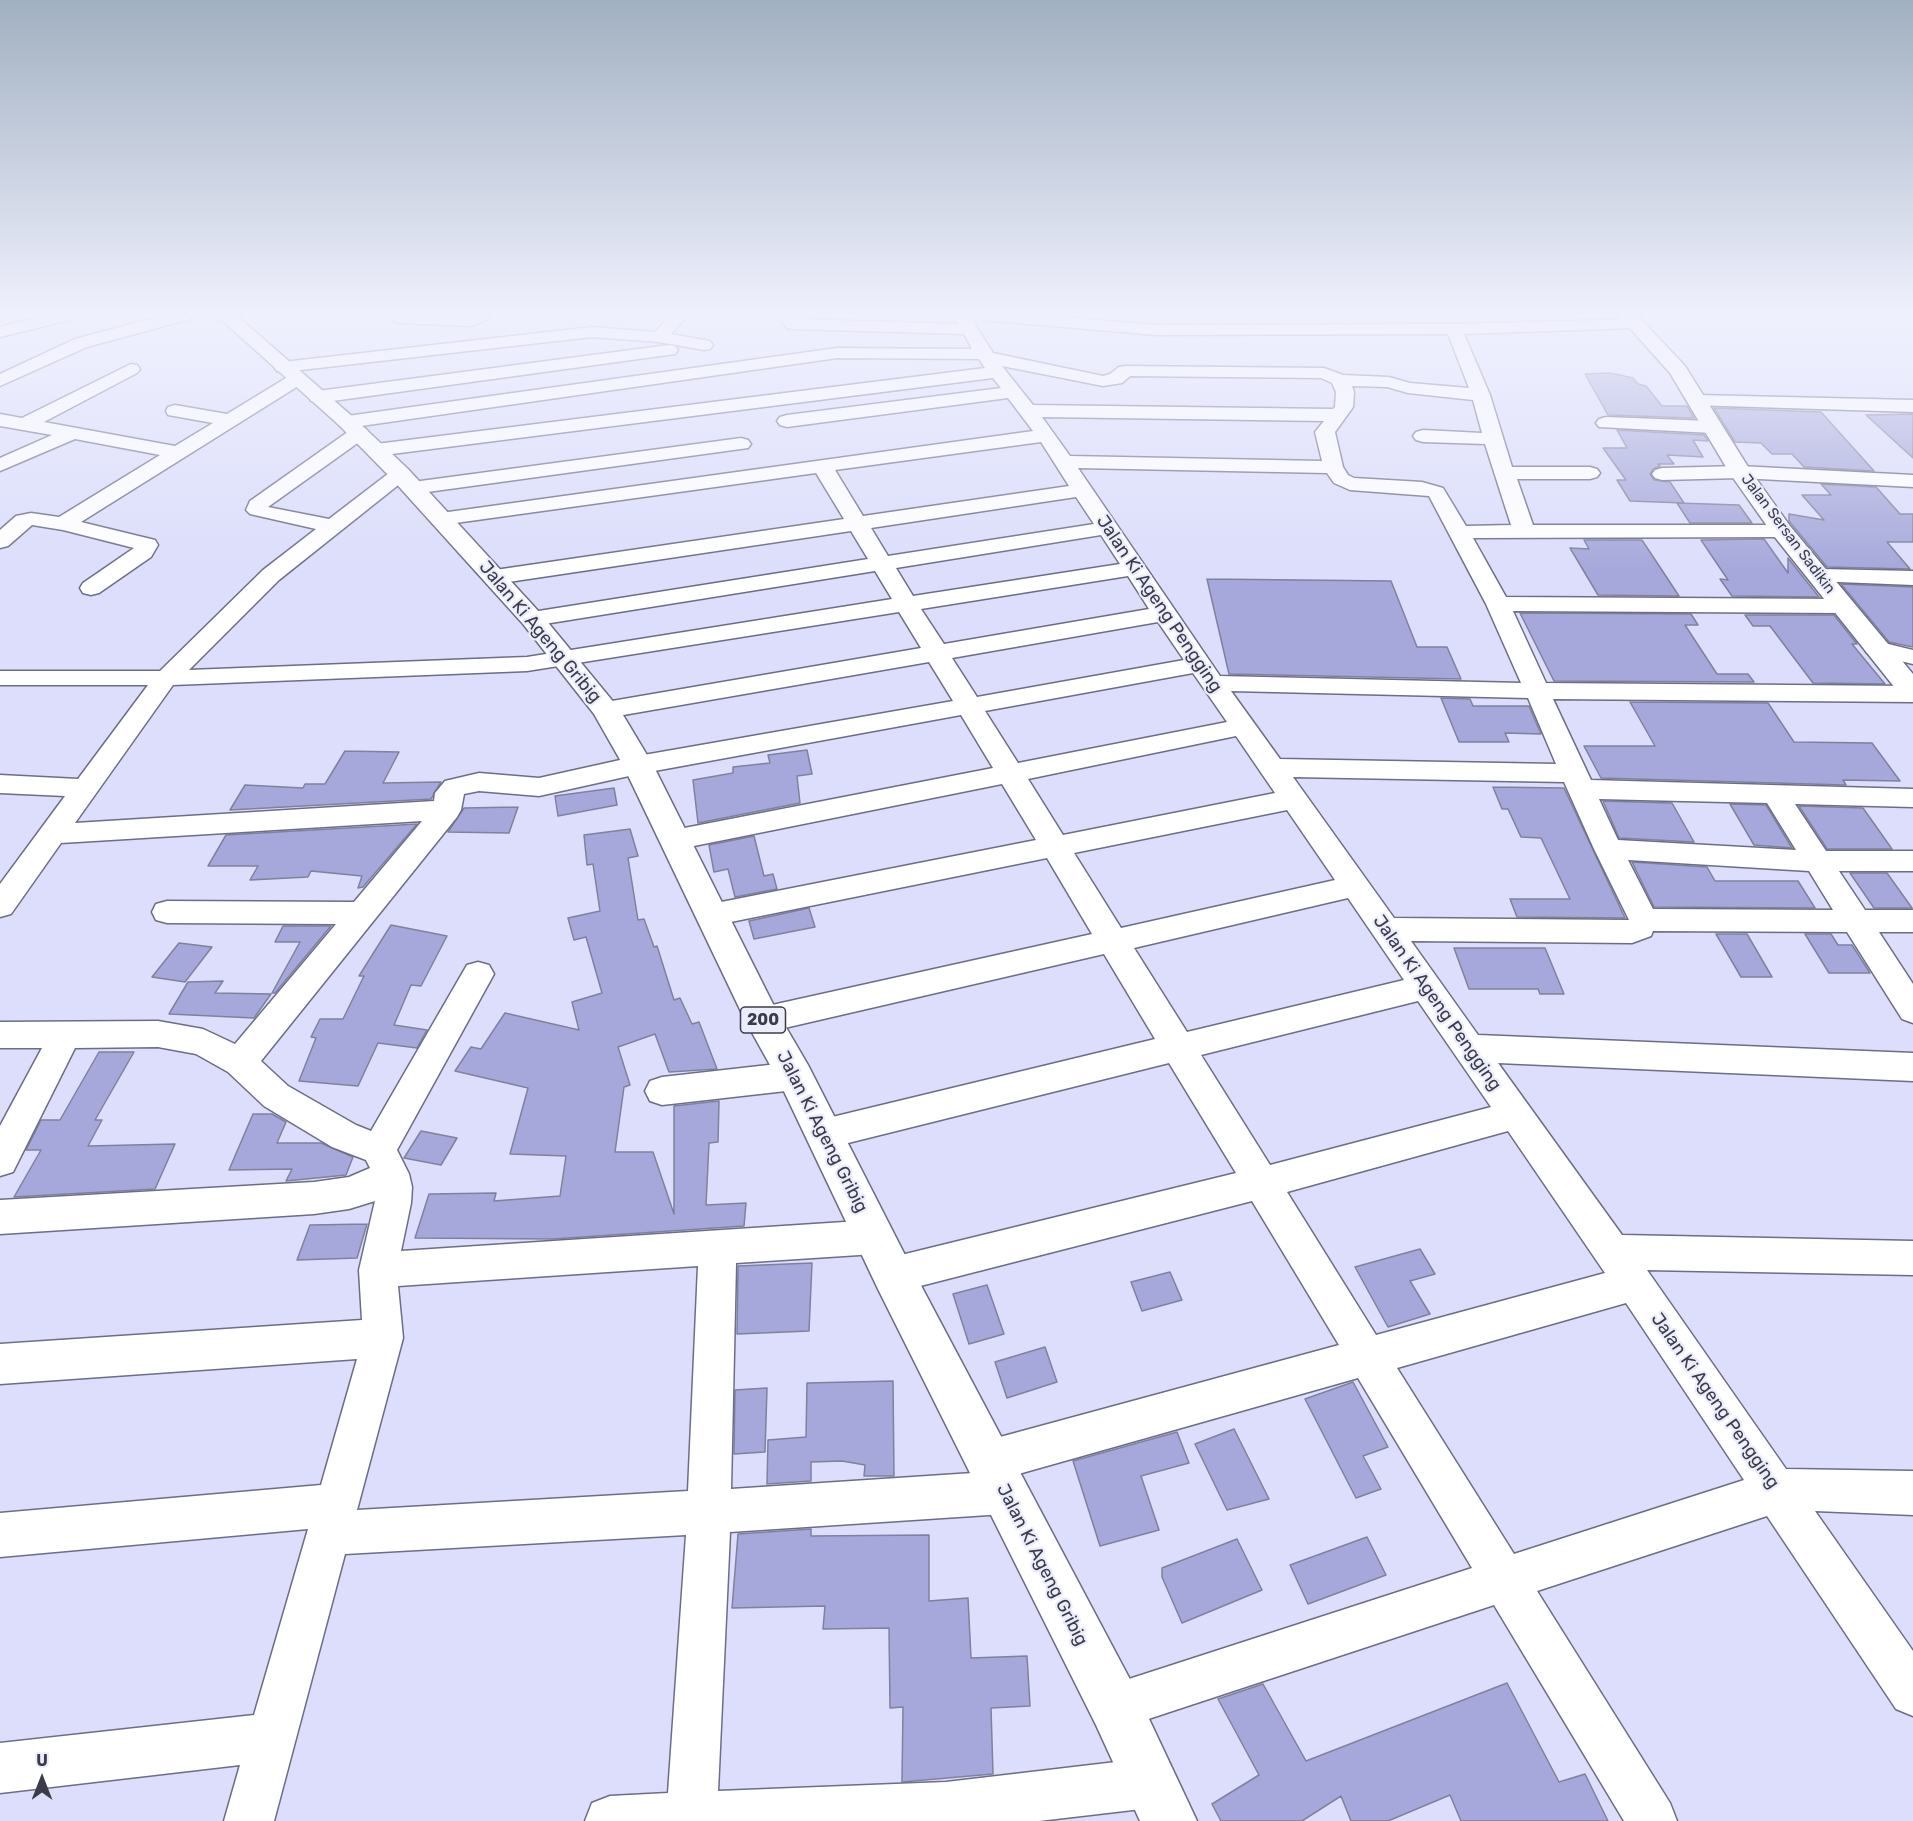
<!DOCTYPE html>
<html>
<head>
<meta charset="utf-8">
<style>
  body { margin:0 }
  #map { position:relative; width:1913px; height:1821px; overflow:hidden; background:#dcdefb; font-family:Rubik,sans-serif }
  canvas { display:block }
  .north { position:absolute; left:12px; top:1749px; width:60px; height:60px; -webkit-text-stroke:4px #ebecfe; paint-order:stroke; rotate:0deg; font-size:16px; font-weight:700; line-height:24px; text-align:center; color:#3b3c47 }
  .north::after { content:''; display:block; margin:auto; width:21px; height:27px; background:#3b3c47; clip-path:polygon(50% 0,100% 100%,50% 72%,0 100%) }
</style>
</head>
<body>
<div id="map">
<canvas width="1913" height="1821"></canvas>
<div class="north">U</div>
</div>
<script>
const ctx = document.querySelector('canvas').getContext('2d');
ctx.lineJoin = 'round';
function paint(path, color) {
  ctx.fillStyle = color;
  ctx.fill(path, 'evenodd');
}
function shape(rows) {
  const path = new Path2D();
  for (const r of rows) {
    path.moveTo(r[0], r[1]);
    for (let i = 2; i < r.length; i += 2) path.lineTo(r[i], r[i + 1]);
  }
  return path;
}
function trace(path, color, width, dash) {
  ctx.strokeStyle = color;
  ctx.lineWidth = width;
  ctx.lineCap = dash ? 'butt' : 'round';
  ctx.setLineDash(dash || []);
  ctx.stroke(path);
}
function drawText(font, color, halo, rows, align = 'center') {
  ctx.font = font + ' Rubik,sans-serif';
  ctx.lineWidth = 4.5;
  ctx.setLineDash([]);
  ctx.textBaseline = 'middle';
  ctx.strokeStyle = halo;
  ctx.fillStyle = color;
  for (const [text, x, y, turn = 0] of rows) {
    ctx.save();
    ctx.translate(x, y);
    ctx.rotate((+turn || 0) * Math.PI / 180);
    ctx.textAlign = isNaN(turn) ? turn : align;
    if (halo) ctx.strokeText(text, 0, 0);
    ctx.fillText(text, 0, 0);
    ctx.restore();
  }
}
const building = shape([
  [1611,373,1633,378,1638,384,1646,386,1662,406,1687,406,1694,418,1608,415,1585,374,1611,373],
  [1714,408,1821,412,1874,471,1804,467,1792,454,1772,454,1761,443,1735,442,1714,408],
  [1913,414,1913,458,1866,415,1913,414],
  [1617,430,1704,435,1708,441,1693,440,1703,457,1667,455,1674,464,1658,464,1660,466,1653,469,1650,474,1654,480,1670,482,1684,503,1630,501,1617,480,1626,480,1603,448,1627,448,1617,430],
  [1821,484,1876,487,1900,514,1913,514,1913,542,1887,542,1910,569,1827,567,1789,521,1789,514,1824,520,1802,495,1831,495,1821,484],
  [1677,503,1739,505,1752,523,1690,523,1677,503],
  [1764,539,1788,573,1788,558,1819,597,1732,596,1720,579,1728,580,1701,540,1764,539],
  [1584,540,1642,540,1679,596,1598,595,1570,548,1589,549,1584,540],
  [1207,579,1391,581,1417,647,1447,647,1461,679,1229,674,1207,579],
  [1841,584,1913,587,1913,647,1889,642,1841,584],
  [1520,613,1691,614,1698,625,1685,625,1717,674,1748,674,1754,682,1554,681,1520,613],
  [1745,615,1834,615,1857,644,1852,644,1885,684,1813,683,1770,626,1753,626,1745,615],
  [1441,698,1470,699,1473,706,1529,706,1541,734,1505,733,1509,742,1459,742,1441,698],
  [1630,702,1768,703,1794,742,1872,743,1900,781,1843,780,1846,785,1601,778,1584,746,1655,746,1630,702],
  [807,750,812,774,797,776,800,803,698,823,693,780,733,773,733,767,770,763,768,755,807,750],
  [345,751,399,752,383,783,441,782,431,799,230,810,245,785,303,788,305,784,325,784,345,751],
  [1493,787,1564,788,1625,918,1517,917,1510,899,1570,899,1541,838,1521,837,1508,809,1502,809,1493,787],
  [614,788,617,805,558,816,555,796,614,788],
  [1603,801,1672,803,1694,842,1619,838,1603,801],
  [1730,804,1766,805,1792,848,1754,845,1730,804],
  [1799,806,1863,808,1892,849,1827,849,1799,806],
  [518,807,509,833,448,832,464,808,518,807],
  [417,824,363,887,358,888,362,876,311,871,308,877,250,880,258,866,208,866,226,835,417,824],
  [630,829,638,856,628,858,638,920,644,919,654,947,657,946,674,1000,680,998,692,1024,699,1022,717,1069,669,1072,655,1034,618,1047,630,1085,624,1087,615,1152,653,1152,674,1214,674,1106,719,1101,718,1142,709,1143,706,1205,746,1203,744,1226,553,1239,415,1238,429,1194,496,1193,494,1201,560,1196,566,1156,510,1154,528,1088,455,1071,471,1047,481,1049,505,1013,579,1030,572,1002,602,993,586,937,574,940,568,918,600,911,593,864,587,865,584,835,630,829],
  [754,836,764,876,773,874,777,889,735,897,728,869,714,872,709,845,754,836],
  [1632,862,1707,867,1715,881,1798,881,1815,908,1654,907,1632,862],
  [1850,873,1887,873,1912,908,1874,908,1850,873],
  [809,908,815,927,754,939,749,921,809,908],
  [391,925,447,936,421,986,411,985,394,1025,427,1030,417,1048,378,1043,358,1086,299,1081,316,1038,311,1037,320,1019,343,1019,364,976,359,976,391,925],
  [283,926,331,926,275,993,272,993,300,942,275,942,283,926],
  [1716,934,1747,934,1772,977,1741,977,1716,934],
  [1805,934,1831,934,1838,945,1852,945,1870,973,1829,973,1805,934],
  [179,943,212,947,185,982,152,977,179,943],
  [1454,948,1545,948,1564,994,1540,994,1538,989,1469,989,1454,948],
  [223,981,215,993,271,994,254,1018,169,1014,188,982,223,981],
  [99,1052,134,1052,95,1120,102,1120,88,1146,175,1144,155,1189,14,1197,41,1150,26,1150,41,1120,60,1120,99,1052],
  [253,1114,272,1114,286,1122,277,1143,321,1143,353,1157,346,1175,286,1181,292,1169,229,1170,253,1114],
  [421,1131,457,1138,441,1165,404,1158,421,1131],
  [367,1224,357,1258,297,1260,310,1225,367,1224],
  [1420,1249,1435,1274,1410,1281,1430,1314,1388,1327,1355,1267,1420,1249],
  [812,1263,809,1331,737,1334,738,1266,812,1263],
  [1170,1272,1182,1300,1142,1311,1131,1282,1170,1272],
  [987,1285,1004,1334,969,1344,953,1294,987,1285],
  [1045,1347,1057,1382,1007,1398,995,1362,1045,1347],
  [893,1381,894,1476,864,1476,865,1465,842,1461,811,1462,811,1481,767,1484,768,1440,806,1437,807,1383,893,1381],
  [1353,1382,1388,1447,1363,1456,1381,1489,1356,1498,1305,1399,1353,1382],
  [767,1388,765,1452,734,1454,735,1390,767,1388],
  [1234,1429,1269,1499,1227,1510,1195,1444,1234,1429],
  [1177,1432,1189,1463,1141,1476,1159,1530,1100,1546,1073,1461,1177,1432],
  [811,1529,811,1536,929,1535,929,1601,968,1598,971,1658,1027,1656,1030,1706,991,1708,993,1774,902,1782,903,1707,890,1708,889,1628,823,1629,825,1606,732,1608,738,1534,811,1529],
  [1367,1537,1386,1575,1308,1604,1290,1565,1367,1537],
  [1237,1539,1262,1590,1182,1623,1162,1577,1162,1568,1237,1539],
  [1507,1683,1559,1782,1585,1774,1608,1821,1461,1821,1450,1795,1388,1821,1351,1821,1341,1796,1302,1821,1221,1821,1212,1804,1259,1775,1218,1699,1263,1684,1306,1761,1507,1683]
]);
const minor = shape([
  [48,315,76,315,74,319,0,337,0,327,48,315],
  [165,315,192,315,190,319,87,347,0,386,0,374,75,339,165,315],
  [392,315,468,316,491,315,489,319,471,326,400,323,394,322,392,315],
  [671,315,688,315,671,334,710,341,713,345,710,349,704,350,659,342,592,337,283,372,277,371,274,367,277,363,283,362,592,327,655,332,671,315],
  [785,315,801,315,800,319,958,324,953,315,969,315,993,353,1103,376,1110,374,1119,367,1125,366,1324,368,1343,375,1389,377,1410,383,1469,388,1448,334,1156,335,983,320,975,315,1041,315,1156,325,1454,324,1641,319,1643,323,1641,327,1635,328,1464,334,1490,395,1512,467,1590,467,1597,469,1600,473,1597,477,1590,479,1517,479,1533,525,1782,525,1790,526,1793,531,1790,536,1782,537,1473,538,1506,597,1842,599,1850,601,1854,606,1850,611,1842,613,1513,611,1546,683,1913,686,1913,702,1553,699,1591,780,1913,789,1913,807,1795,804,1826,851,1913,851,1913,871,1839,871,1865,910,1913,910,1913,932,1879,932,1913,984,1913,1023,1902,1019,1847,932,1653,931,1651,936,1632,943,1411,941,1478,1035,1913,1053,1913,1081,1498,1063,1622,1235,1913,1241,1913,1275,1647,1270,1786,1469,1913,1471,1913,1515,1815,1511,1913,1651,1913,1716,1896,1709,1767,1516,1537,1591,1670,1803,1677,1821,1624,1821,1494,1605,1115,1730,1098,1723,1091,1706,1098,1689,1472,1568,1358,1378,1015,1475,1019,1477,1026,1492,1019,1507,1004,1514,730,1532,718,1791,946,1782,1150,1758,1168,1765,1175,1783,1168,1801,1150,1808,1039,1821,585,1821,592,1803,610,1796,668,1793,686,1535,345,1554,274,1821,224,1821,240,1765,0,1793,0,1743,254,1715,308,1529,0,1557,0,1513,321,1485,357,1359,0,1384,0,1344,362,1320,359,1270,375,1201,349,1209,314,1214,0,1234,0,1200,314,1182,349,1177,370,1168,366,1160,332,1147,264,1106,228,1072,196,1054,158,1047,75,1048,13,1172,0,1176,0,1126,42,1048,0,1048,0,1022,158,1021,203,1029,235,1044,336,924,167,923,156,920,152,912,156,904,167,901,354,902,422,821,61,843,11,914,0,917,0,884,65,796,0,793,0,775,78,779,148,685,0,685,0,671,160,671,263,570,316,529,250,514,246,510,250,501,352,429,359,427,366,429,369,433,366,437,268,507,329,519,393,470,407,470,410,474,407,478,279,580,189,670,527,657,892,599,875,571,532,626,524,624,520,619,524,614,532,612,868,559,851,531,495,584,487,582,484,577,487,572,495,570,844,519,816,473,441,525,433,524,430,519,433,514,441,513,1033,431,1008,398,787,427,780,425,777,421,780,417,787,415,1001,388,993,378,376,456,369,454,366,450,369,446,376,444,985,368,979,359,837,358,347,428,340,426,337,422,340,418,347,416,837,348,972,349,964,334,793,329,787,328,782,322,785,315],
  [1002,366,1103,386,1122,383,1130,376,1321,378,1332,383,1336,392,1335,407,1333,409,1033,405,1002,366],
  [1352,386,1387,387,1408,393,1473,400,1482,433,1423,430,1416,432,1413,436,1416,440,1423,442,1485,444,1511,525,1466,526,1443,488,1422,482,1354,478,1348,475,1343,467,1335,432,1353,407,1354,392,1352,386],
  [1042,417,1324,421,1315,432,1322,461,1070,456,1042,417],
  [1041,442,1069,486,863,516,835,470,1041,442],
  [1078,468,1327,473,1334,483,1350,490,1429,496,1486,604,1521,683,1220,676,1078,468],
  [1076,497,1094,524,888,556,871,528,1076,497],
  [1101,535,1120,564,913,596,896,568,1101,535],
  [1128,576,1149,609,944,644,921,609,1128,576],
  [899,612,921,648,606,702,597,704,593,710,597,716,606,718,929,662,953,701,638,756,539,778,479,773,445,781,435,793,434,801,75,823,173,685,527,671,899,612],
  [1158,622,1184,660,977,697,952,658,1158,622],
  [1193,673,1227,722,1018,763,985,711,1193,673],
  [1231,691,1528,698,1556,764,1280,759,1231,691],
  [961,715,993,768,674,830,664,833,660,840,664,847,674,850,1002,784,1036,840,711,904,700,907,696,915,700,923,711,926,1047,858,1092,934,763,1007,752,1011,747,1020,752,1029,763,1033,1104,954,1155,1039,824,1119,812,1123,806,1134,812,1145,824,1149,1169,1063,1236,1173,893,1257,880,1262,874,1275,880,1288,893,1293,1252,1201,1339,1345,989,1440,974,1446,968,1461,973,1473,731,1489,736,1263,875,1254,888,1249,894,1237,888,1225,875,1220,401,1251,411,1203,412,1187,409,1174,397,1150,494,974,489,965,478,962,467,965,371,1131,356,1125,288,1086,261,1061,457,817,461,810,464,794,479,791,539,796,638,774,961,715],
  [1236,736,1275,793,1063,835,1028,779,1236,736],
  [1293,777,1564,782,1594,849,1629,920,1394,918,1293,777],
  [1599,799,1767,803,1796,850,1618,840,1599,799],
  [1287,810,1335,880,1121,928,1074,853,1287,810],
  [1628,860,1809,871,1833,910,1653,909,1628,860],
  [1348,898,1404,980,1187,1032,1134,948,1348,898],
  [1418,1001,1491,1107,1270,1165,1201,1055,1418,1001],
  [1508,1131,1605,1273,1376,1335,1287,1192,1508,1131],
  [698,1266,688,1491,357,1510,403,1338,398,1286,698,1266],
  [1626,1303,1744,1480,1514,1554,1397,1368,1626,1303],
  [669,345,675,346,678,350,675,354,318,403,311,401,309,397,311,393,318,391,669,345],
  [131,364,137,365,140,369,137,373,44,422,175,446,213,423,168,415,166,411,168,407,175,405,227,414,291,375,297,374,303,375,306,379,303,383,81,522,155,540,158,545,151,557,99,593,91,595,83,593,80,588,83,583,134,548,63,530,32,525,8,546,0,548,0,530,16,516,31,513,59,517,160,455,75,439,0,471,0,458,52,435,0,426,0,414,22,418,131,364],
  [1698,395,1913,400,1913,412,1691,405,1689,401,1691,397,1698,395],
  [1606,417,1712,421,1719,423,1722,427,1719,431,1712,433,1599,427,1596,423,1599,419,1606,417],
  [741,438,748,440,751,444,748,448,413,494,406,492,403,488,406,484,413,482,741,438],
  [1740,466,1913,475,1913,487,1740,478,1662,480,1655,478,1652,474,1655,470,1662,468,1740,466],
  [1821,569,1913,571,1913,585,1813,581,1810,576,1813,571,1821,569],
  [1876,641,1913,650,1913,664,1867,653,1864,648,1867,643,1876,641],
  [795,1062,807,1066,812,1076,807,1086,795,1090,662,1105,650,1101,645,1091,650,1081,662,1077,795,1062]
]);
const major = shape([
  [216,315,236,315,354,418,408,469,541,614,620,710,653,765,777,1012,808,1065,908,1261,1134,1687,1197,1821,1140,1821,1096,1725,878,1289,780,1083,745,1020,623,765,594,714,523,624,392,479,340,426,216,315],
  [1618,315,1637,315,1685,366,1750,470,1790,526,1913,674,1913,700,1903,698,1774,536,1729,472,1670,373,1618,315]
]);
const farStreetnames = [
  ["Jalan Sersan Sadikin",1788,534,53]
];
const shields = [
  [763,1020,45]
];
const shieldNames = [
  ["200",763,1020]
];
const streetNames = [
  ["Jalan Ki Ageng Pengging",1159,604,56],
  ["Jalan Ki Ageng Gribig",540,632,50],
  ["Jalan Ki Ageng Pengging",1437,1003,55],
  ["Jalan Ki Ageng Gribig",822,1132,63],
  ["Jalan Ki Ageng Pengging",1715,1401,55],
  ["Jalan Ki Ageng Gribig",1042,1565,63]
];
paint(building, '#a6a8db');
trace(building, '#80819c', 1.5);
trace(minor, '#6c6d87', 3);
trace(major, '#6c6d87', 3);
paint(minor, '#fff');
paint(major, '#fff');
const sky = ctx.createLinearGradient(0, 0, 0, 570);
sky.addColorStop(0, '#a1b0c1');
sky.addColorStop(0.55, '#eff0fd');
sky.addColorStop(1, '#eff0fd00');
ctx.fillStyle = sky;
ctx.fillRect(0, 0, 1913, 570);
drawText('15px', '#3b3c47', '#ebecfe', farStreetnames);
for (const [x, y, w] of shields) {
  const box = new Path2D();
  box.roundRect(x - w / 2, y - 13, w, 26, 4.5);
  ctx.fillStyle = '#ebecfe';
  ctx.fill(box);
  trace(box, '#3b3c47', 1.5);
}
drawText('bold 16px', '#3b3c47', null, shieldNames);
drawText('18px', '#3b3c47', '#ebecfe', streetNames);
</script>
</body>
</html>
